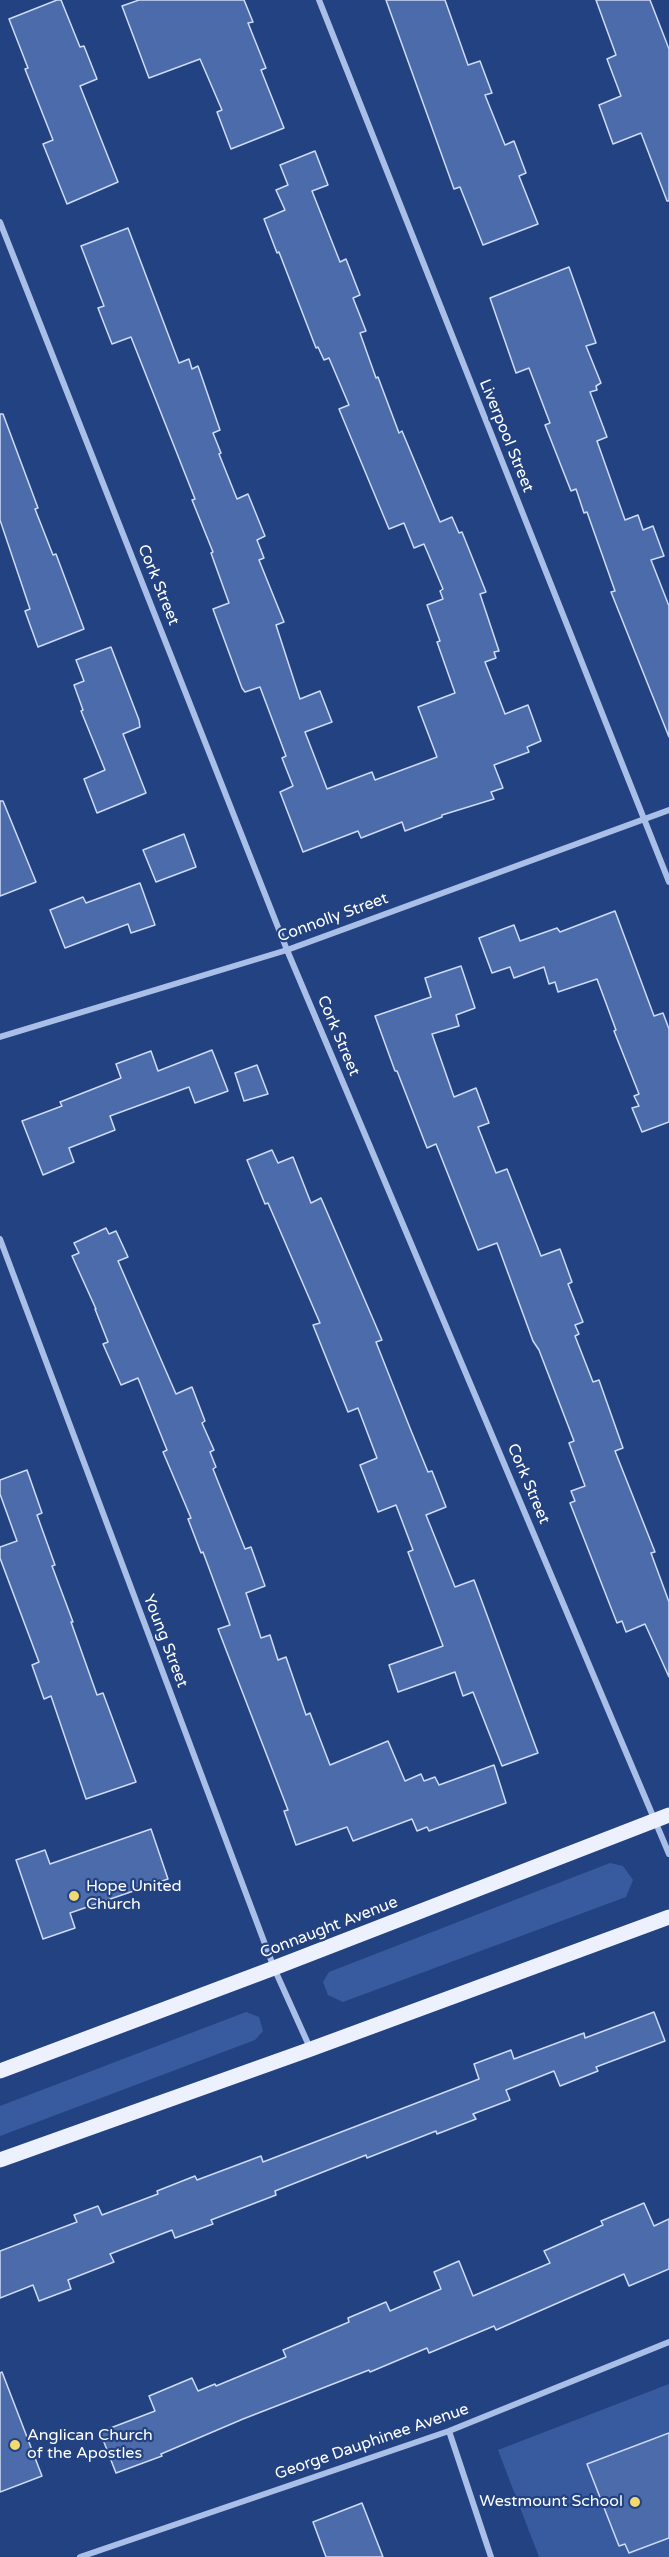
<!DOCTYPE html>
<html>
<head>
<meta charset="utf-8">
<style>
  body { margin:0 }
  canvas { display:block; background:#234281 }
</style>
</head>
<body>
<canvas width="669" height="2557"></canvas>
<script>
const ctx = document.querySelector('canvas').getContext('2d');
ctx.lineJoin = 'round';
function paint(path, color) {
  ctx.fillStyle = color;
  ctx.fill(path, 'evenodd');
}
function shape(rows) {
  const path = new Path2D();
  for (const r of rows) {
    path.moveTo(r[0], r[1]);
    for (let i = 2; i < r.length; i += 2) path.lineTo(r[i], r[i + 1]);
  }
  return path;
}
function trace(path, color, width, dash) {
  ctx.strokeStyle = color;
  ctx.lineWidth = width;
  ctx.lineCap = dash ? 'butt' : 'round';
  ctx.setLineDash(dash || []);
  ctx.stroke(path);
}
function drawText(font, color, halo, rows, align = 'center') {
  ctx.font = font + ' "Varela Round",sans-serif';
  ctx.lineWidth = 4.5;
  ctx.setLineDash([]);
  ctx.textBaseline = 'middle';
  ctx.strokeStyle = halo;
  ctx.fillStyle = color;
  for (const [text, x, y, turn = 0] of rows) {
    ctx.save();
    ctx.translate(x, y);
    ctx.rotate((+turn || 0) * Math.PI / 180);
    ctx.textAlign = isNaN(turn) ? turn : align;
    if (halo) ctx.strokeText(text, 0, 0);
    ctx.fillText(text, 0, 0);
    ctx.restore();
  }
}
const green = shape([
  [610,1863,623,1866,633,1880,626,1897,343,2002,328,1995,323,1982,329,1972],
  [246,2012,259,2017,263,2031,255,2040,0,2136,0,2106],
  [669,2384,669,2557,539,2557,498,2450]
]);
const building = shape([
  [57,0,61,0,80,47,84,46,97,79,80,86,118,182,67,204,43,144,53,140,25,69,28,68,9,19,57,0],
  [139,0,244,0,253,22,248,23,266,68,261,70,284,128,231,149,217,112,222,110,200,59,149,78,122,6,139,0],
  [386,0,445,0,468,65,480,61,492,93,485,95,505,145,514,141,526,173,519,176,538,224,483,245,460,187,454,189,386,0],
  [596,0,650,0,669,49,669,201,667,201,641,133,613,144,599,105,621,96,607,59,616,55,596,0],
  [315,151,328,185,312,191,340,262,346,259,360,295,353,298,366,331,360,333,376,378,378,377,399,433,402,431,440,522,452,517,459,533,462,532,486,592,480,594,499,651,494,652,496,658,485,662,505,714,528,705,541,741,527,747,529,752,494,765,503,788,491,792,494,799,442,815,442,817,405,831,402,822,361,838,358,831,303,852,280,792,293,786,282,758,286,756,260,687,245,692,242,688,213,609,229,603,211,553,213,552,192,500,195,499,131,337,112,344,98,308,104,306,81,246,128,228,179,363,189,359,192,369,198,366,220,430,213,433,221,453,219,454,237,499,248,494,265,536,257,540,264,558,259,560,284,622,276,625,300,699,320,691,332,722,305,732,327,789,372,772,375,780,437,757,418,707,455,693,437,642,440,641,427,605,443,599,440,591,443,589,424,544,414,548,404,523,389,529,339,409,349,405,329,358,324,360,318,347,316,348,279,252,277,253,264,219,285,210,276,190,288,185,280,165,315,151],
  [569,267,596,343,586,346,601,383,596,386,597,390,590,392,607,437,597,441,625,520,638,515,643,530,653,526,664,556,651,560,669,606,669,737,611,592,615,591,587,512,584,513,576,489,571,491,545,425,550,423,529,368,516,373,490,298,569,267],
  [0,414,3,414,38,508,35,509,53,555,56,554,84,629,38,647,25,611,30,609,0,520,0,414],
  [111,647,139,720,140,727,123,734,146,793,97,813,84,779,105,770,81,711,83,710,74,685,84,681,76,660,111,647],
  [0,801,3,801,36,882,0,896,0,801],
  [184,834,196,867,156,882,143,850,184,834],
  [140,883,155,925,131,933,128,924,65,948,50,910,83,897,86,903,140,883],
  [615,911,654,1016,663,1013,669,1029,669,1122,642,1132,632,1108,639,1106,634,1096,639,1094,614,1031,616,1030,597,979,558,992,555,982,549,984,544,967,514,978,510,967,492,973,479,938,514,925,520,941,557,928,560,932,615,911],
  [461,966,475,1008,456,1015,459,1026,432,1034,454,1097,476,1088,489,1123,478,1127,496,1173,507,1169,541,1256,560,1249,572,1282,568,1284,583,1322,575,1325,579,1334,575,1336,593,1382,599,1380,623,1448,615,1451,655,1552,651,1553,669,1602,669,1677,645,1624,626,1632,622,1621,617,1623,570,1503,575,1501,571,1491,585,1486,569,1443,574,1441,539,1350,533,1341,497,1243,478,1250,436,1144,427,1148,397,1071,395,1071,375,1016,431,997,425,978,461,966],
  [212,1050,228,1091,195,1103,189,1087,110,1116,115,1130,69,1148,74,1162,43,1175,22,1121,62,1106,60,1102,121,1078,116,1064,151,1051,158,1071,212,1050],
  [257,1065,268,1094,244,1101,235,1073,257,1065],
  [272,1150,278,1163,293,1157,311,1203,321,1198,382,1340,376,1342,410,1428,428,1472,432,1471,446,1507,426,1515,455,1587,474,1580,538,1753,502,1766,473,1692,463,1696,455,1672,398,1692,389,1665,443,1646,408,1552,413,1550,396,1505,378,1512,360,1465,377,1458,358,1408,348,1412,313,1325,320,1323,268,1203,265,1204,247,1160,272,1150],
  [106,1228,109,1234,116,1231,128,1257,118,1261,176,1394,192,1387,205,1421,202,1423,214,1450,210,1452,216,1467,213,1469,245,1549,251,1547,265,1586,246,1593,261,1638,270,1635,278,1660,286,1657,306,1715,310,1713,330,1765,388,1741,405,1781,421,1774,424,1781,435,1777,439,1785,494,1765,506,1803,429,1831,427,1827,417,1831,412,1819,353,1841,347,1827,296,1845,284,1811,288,1810,218,1629,230,1625,203,1552,201,1553,188,1519,191,1518,163,1452,167,1450,138,1378,121,1385,103,1344,108,1342,95,1309,96,1309,72,1256,79,1253,74,1243,106,1228],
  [27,1470,42,1513,37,1515,55,1565,52,1566,73,1622,71,1622,97,1695,103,1693,136,1782,86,1799,51,1696,44,1699,32,1665,39,1662,0,1558,0,1547,17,1541,0,1494,0,1480,27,1470],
  [151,1829,168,1879,70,1913,75,1928,43,1939,16,1860,45,1850,50,1864,151,1829],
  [654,2012,665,2041,596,2067,598,2071,560,2086,554,2071,506,2090,510,2100,473,2114,476,2119,437,2134,436,2131,367,2158,366,2155,275,2191,276,2195,211,2220,213,2224,175,2238,172,2230,110,2254,114,2262,68,2280,71,2289,39,2301,33,2285,0,2298,0,2251,77,2222,74,2215,98,2206,102,2215,158,2194,157,2191,195,2176,197,2180,261,2156,263,2162,479,2079,474,2064,511,2050,514,2059,584,2033,585,2038,654,2012],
  [644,2203,654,2226,669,2219,669,2269,629,2286,624,2274,496,2330,494,2326,429,2353,427,2348,370,2372,369,2370,243,2419,161,2454,162,2456,116,2473,100,2432,155,2411,149,2396,192,2378,198,2391,215,2384,216,2386,286,2357,283,2350,349,2322,348,2318,386,2302,390,2311,441,2289,434,2272,459,2261,473,2296,550,2263,544,2251,603,2225,601,2221,644,2203],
  [2,2372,42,2476,0,2492,0,2373,2,2372],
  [669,2433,669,2538,629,2553,625,2544,619,2546,587,2464,669,2433],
  [362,2503,383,2557,326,2557,313,2522,362,2503]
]);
const minor = shape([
  [319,0,669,882],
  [0,222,287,950,669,1854],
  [0,1037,287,950,669,810],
  [0,1239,274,1968,310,2048],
  [449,2431,491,2557],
  [80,2557,449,2431,669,2342]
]);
const primary = shape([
  [0,2071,274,1968,669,1815],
  [0,2160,311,2049,669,1917]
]);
const markers = [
  [74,1896,6,"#f2da6e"],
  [15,2445,6,"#f2da6e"],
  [635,2502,6,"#f2da6e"]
];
const streetNames = [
  ["Liverpool Street",506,436,68],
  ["Cork Street",158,585,68],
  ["Connolly Street",333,918,-20],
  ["Cork Street",338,1036,67],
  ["Cork Street",528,1484,67],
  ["Young Street",165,1641,69],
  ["Connaught Avenue",329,1928,-21],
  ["George Dauphinee Avenue",372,2442,-19]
];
const poiNames = [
  ["Hope United",86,1887],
  ["Church",86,1905],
  ["Anglican Church",27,2436],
  ["of the Apostles",27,2454],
  ["Westmount School",623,2502,"right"]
];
paint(green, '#385a9f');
paint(building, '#4c6baa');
trace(building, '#cedbf5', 1.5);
trace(minor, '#aabfe7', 6);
trace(primary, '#ecf1fd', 15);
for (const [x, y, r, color] of markers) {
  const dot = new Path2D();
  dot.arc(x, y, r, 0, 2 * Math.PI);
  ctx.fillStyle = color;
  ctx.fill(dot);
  trace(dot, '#234281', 2);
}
drawText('16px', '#fff', '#234281', streetNames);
drawText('16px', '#fff', '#234281', poiNames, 'left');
</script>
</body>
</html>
